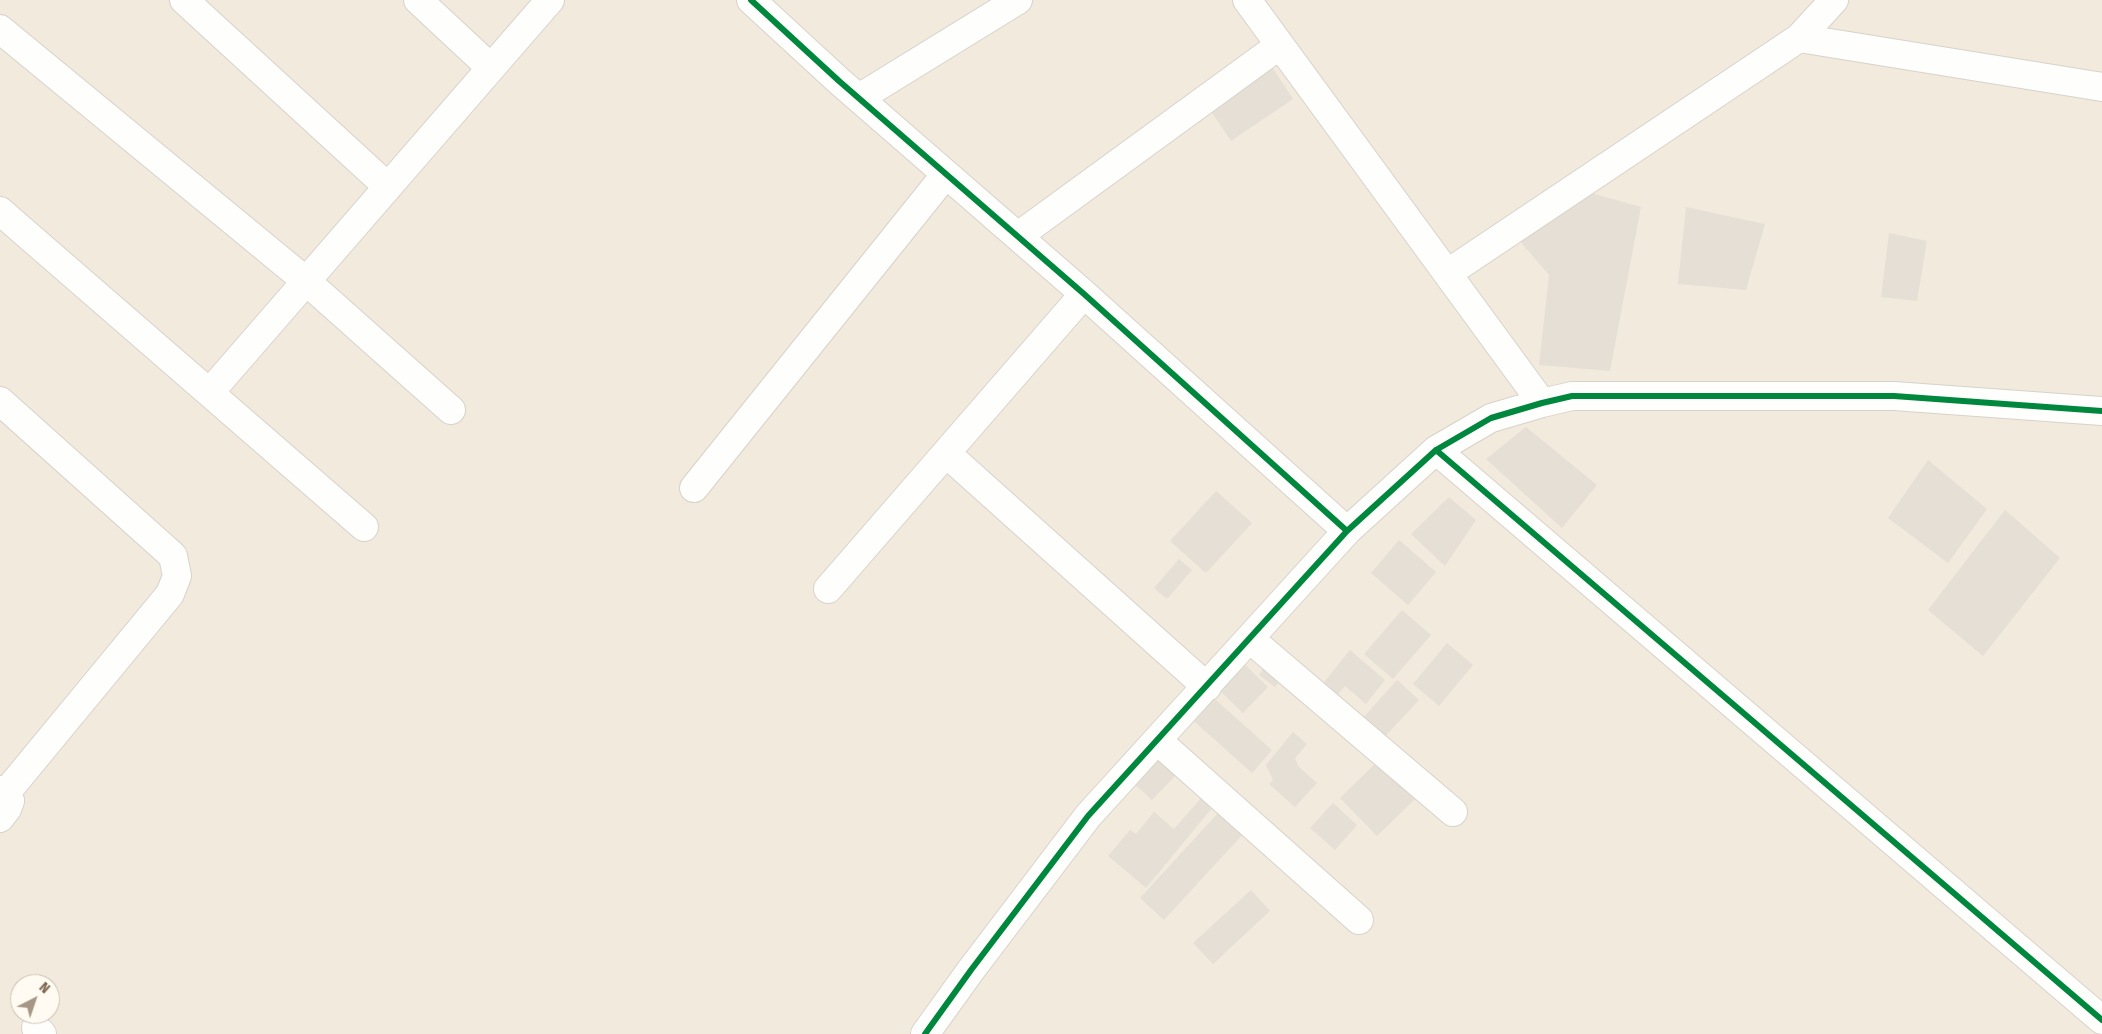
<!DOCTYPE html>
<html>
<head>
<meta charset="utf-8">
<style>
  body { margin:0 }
  #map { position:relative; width:2102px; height:1034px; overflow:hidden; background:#f9f6ef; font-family:"Fira Sans Condensed",sans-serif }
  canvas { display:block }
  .north { position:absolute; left:10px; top:974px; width:50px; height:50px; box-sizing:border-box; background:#fffbf2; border:1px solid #cabeb0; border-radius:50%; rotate:41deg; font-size:14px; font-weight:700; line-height:20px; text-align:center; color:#7a624c }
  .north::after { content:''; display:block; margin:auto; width:18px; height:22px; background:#a69685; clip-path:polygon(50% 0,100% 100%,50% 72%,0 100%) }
</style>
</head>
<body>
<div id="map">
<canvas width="2102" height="1034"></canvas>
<div class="north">N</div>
</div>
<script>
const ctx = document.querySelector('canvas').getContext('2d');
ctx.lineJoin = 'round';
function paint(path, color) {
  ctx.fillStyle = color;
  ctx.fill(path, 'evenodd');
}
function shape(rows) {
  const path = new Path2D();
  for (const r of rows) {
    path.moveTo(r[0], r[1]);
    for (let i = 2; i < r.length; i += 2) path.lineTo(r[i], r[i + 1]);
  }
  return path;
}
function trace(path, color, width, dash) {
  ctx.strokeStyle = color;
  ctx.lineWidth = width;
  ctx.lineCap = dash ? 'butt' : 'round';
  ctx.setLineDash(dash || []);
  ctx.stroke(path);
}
const residential = shape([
  [0,0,2102,0,2102,1034,0,1034],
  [20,984,50,984,50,1014,20,1014]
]);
const building = shape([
  [1268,61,1293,99,1231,141,1205,102],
  [1588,192,1641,207,1610,371,1539,365,1549,275,1518,239],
  [1686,207,1765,224,1746,290,1678,284],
  [1889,233,1927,241,1917,301,1881,297],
  [1526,427,1597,485,1562,528,1486,459],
  [1928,460,1987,509,1948,563,1888,518],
  [1216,491,1252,523,1206,573,1170,541],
  [1449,497,1476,520,1445,566,1411,534],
  [2005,510,2060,558,1983,656,1928,610],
  [1399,540,1436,572,1408,605,1371,573],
  [1179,559,1192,570,1167,599,1154,588],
  [1402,610,1431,635,1393,679,1364,654],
  [1447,643,1473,665,1439,706,1413,684],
  [1350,650,1385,680,1366,704,1345,686,1334,699,1320,687],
  [1240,660,1268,687,1243,713,1215,686],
  [1267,664,1283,676,1275,687,1259,675],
  [1397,680,1419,700,1380,742,1354,728],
  [1207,692,1272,750,1252,773,1187,715],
  [1293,732,1307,744,1295,758,1298,766,1317,783,1295,807,1269,784,1273,780,1266,765],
  [1154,755,1176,775,1152,800,1131,781],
  [1377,762,1415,799,1377,836,1340,798],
  [1201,798,1212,808,1146,888,1108,856,1130,830,1136,834,1154,812,1174,829],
  [1333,803,1357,825,1335,850,1310,828],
  [1219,812,1243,834,1164,920,1140,898],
  [1251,890,1270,911,1213,964,1193,943]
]);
const minor = shape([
  [184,0,388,187],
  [418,0,491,68],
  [751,0,839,81,1084,294,1347,531],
  [1247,0,1542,403],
  [0,29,306,281,451,410],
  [1799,38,2102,87],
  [859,98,1018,0],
  [0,211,364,527],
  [1018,236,1280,45],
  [1448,273,1799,38,1834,0],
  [210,392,550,0],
  [0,401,173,556,177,576,170,594,5,794],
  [1436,450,2102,1020],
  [946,453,1207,687],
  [694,488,946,174],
  [828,589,1084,294],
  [1250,639,1453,812],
  [1158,741,1359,920],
  [0,790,10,801,7,809,0,818],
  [36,1028,42,1034],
  [925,1034,971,970,1088,816,1347,531,1436,450,1491,418,1542,403,1572,396,1894,396,2102,411]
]);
const cycleway = shape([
  [751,0,839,81,1084,294,1347,531],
  [1436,450,2102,1020],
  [925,1034,971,970,1088,816,1347,531,1436,450,1491,418,1542,403,1572,396,1894,396,2102,411]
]);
paint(residential, '#f2eadd');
paint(building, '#e6dfd6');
trace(minor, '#d7d2ca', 30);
trace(minor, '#fefefd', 28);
trace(cycleway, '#00873e', 6);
</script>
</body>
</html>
